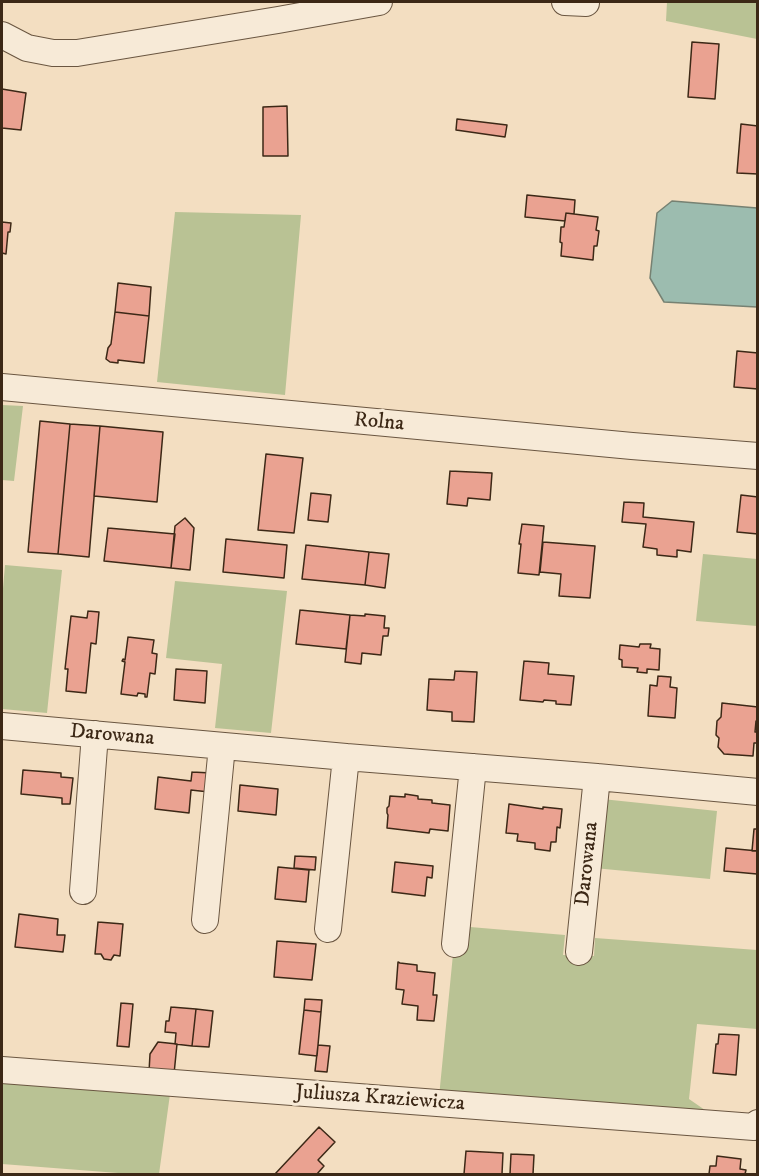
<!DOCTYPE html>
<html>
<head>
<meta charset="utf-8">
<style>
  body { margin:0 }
  #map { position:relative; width:759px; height:1176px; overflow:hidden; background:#f3dec1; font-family:"IM FELL DW Pica",serif }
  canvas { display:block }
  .frame { position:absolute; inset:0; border:3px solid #3c2816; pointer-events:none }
</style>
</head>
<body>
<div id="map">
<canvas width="759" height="1176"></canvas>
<div class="frame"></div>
</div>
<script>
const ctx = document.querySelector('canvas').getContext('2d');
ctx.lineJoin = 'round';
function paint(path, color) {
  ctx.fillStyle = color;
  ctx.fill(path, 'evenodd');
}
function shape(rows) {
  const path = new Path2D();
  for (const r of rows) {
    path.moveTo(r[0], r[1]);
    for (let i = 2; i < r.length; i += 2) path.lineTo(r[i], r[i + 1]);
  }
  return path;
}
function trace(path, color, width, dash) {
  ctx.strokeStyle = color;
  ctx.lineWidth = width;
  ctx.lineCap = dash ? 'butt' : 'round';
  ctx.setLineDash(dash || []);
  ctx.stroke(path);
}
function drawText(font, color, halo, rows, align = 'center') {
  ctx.font = font + ' "IM FELL DW Pica",serif';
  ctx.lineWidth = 6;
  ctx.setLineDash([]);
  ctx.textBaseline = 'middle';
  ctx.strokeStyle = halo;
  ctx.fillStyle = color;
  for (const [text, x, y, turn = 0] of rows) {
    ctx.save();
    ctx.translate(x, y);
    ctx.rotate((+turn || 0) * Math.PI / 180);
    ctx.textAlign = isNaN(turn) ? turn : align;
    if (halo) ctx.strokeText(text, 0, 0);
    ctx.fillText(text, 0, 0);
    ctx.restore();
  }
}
const green = shape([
  [667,2,757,2,757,39,666,21],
  [175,212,301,215,285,395,157,382],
  [2,405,23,406,14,481,2,480],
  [703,554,757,559,757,626,696,621],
  [5,565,62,570,47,713,2,709,2,600],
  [175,581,287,591,271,733,215,728,222,664,166,658],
  [602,799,717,811,710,879,594,868],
  [470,927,565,935,563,955,594,956,595,938,757,950,757,1029,697,1024,689,1099,718,1119,439,1097,454,944,469,945],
  [2,1072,171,1087,159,1174,131,1174,2,1164]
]);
const water = shape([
  [672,201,757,208,757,307,664,302,650,278,657,213,672,201]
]);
const building = shape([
  [692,42,719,44,715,99,688,97,692,42],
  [2,89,26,93,21,130,2,128,2,89],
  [287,106,288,156,263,156,263,107,287,106],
  [457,119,507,125,505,137,456,130,457,119],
  [741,124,758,126,758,174,737,173,741,124],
  [527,195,575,200,574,214,566,213,565,221,525,217,527,195],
  [566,213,598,217,596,230,599,231,597,246,594,246,593,260,561,256,562,243,560,242,561,227,564,227,566,213],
  [2,222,11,223,10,232,8,232,6,254,2,253,2,222],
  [118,283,151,287,149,316,115,312,118,283],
  [115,312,149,316,144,363,118,360,118,363,110,362,106,359,108,348,111,344,115,312],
  [737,351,758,353,758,389,734,387,737,351],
  [40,421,70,424,58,554,28,552,40,421],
  [70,424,100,426,89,557,58,554,70,424],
  [100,426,163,432,157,502,94,496,100,426],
  [266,454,303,458,294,533,258,530,266,454],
  [450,471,492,473,490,500,468,498,467,506,447,504,450,471],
  [311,493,331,495,328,522,308,520,311,493],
  [741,495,758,497,758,534,737,532,741,495],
  [624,502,644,503,643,517,694,522,691,552,677,550,677,557,657,555,657,549,643,547,646,524,622,522,624,502],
  [185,518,194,528,190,570,171,568,175,526,185,518],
  [522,524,544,526,539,575,518,573,521,544,519,544,522,524],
  [108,528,175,534,171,568,104,561,108,528],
  [226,539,287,545,284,578,223,572,226,539],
  [543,542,595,546,590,598,559,596,561,574,540,572,543,542],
  [306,545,369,552,365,585,302,579,306,545],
  [369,552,389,554,385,588,365,585,369,552],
  [300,610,350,615,346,649,296,644,300,610],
  [88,611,99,612,96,644,91,643,86,693,66,691,68,669,65,669,71,616,87,618,88,611],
  [365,614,385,616,384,628,389,628,388,636,383,636,381,655,362,653,361,664,345,662,350,615,365,616,365,614],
  [128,637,154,640,152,653,157,654,155,674,150,673,147,697,145,697,145,694,138,693,137,696,121,694,125,662,122,661,123,659,125,660,128,637],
  [640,644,651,644,650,648,660,649,659,670,647,669,647,673,637,672,638,668,622,667,622,660,619,659,620,645,639,647,640,644],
  [524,661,549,663,548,674,574,676,571,705,556,704,556,701,544,700,543,702,520,700,524,661],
  [176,669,207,671,205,703,174,700,176,669],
  [455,671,477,672,474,722,452,721,452,712,427,710,429,679,454,680,455,671],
  [658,676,671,677,670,687,677,688,675,718,648,716,650,685,657,686,658,676],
  [722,703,758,707,758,721,756,721,755,732,758,732,757,743,754,743,753,756,724,754,718,747,719,738,716,735,717,721,721,717,722,703],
  [23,770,61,773,61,777,73,778,70,804,62,804,62,798,21,794,23,770],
  [192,772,211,773,209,792,191,790,189,813,155,809,158,777,191,781,192,772],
  [240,785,278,789,276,815,238,811,240,785],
  [405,794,418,796,418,799,432,800,432,803,450,805,448,831,430,829,429,833,387,828,388,815,387,813,387,808,389,806,390,796,405,797,405,794],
  [509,804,543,809,543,807,562,809,560,828,557,827,556,842,551,842,550,851,535,849,535,843,517,841,518,834,506,833,509,804],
  [754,829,758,829,758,851,752,851,754,829],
  [726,848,758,851,757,874,724,871,726,848],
  [295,856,316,857,315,870,294,868,295,856],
  [395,862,433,866,432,878,427,877,425,896,392,892,395,862],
  [278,867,309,870,306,902,275,899,278,867],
  [19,914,58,919,57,935,65,935,63,952,15,947,19,914],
  [98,922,123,924,120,956,114,955,111,960,104,959,101,954,95,954,98,922],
  [277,941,316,944,312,980,274,977,277,941],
  [398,962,400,963,417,965,417,971,435,973,433,995,437,995,434,1021,417,1020,418,1006,402,1004,404,990,396,989,398,962],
  [305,999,322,1000,321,1012,304,1010,305,999],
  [121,1003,133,1004,129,1047,117,1046,121,1003],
  [171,1007,196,1009,192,1046,175,1044,176,1033,165,1032,166,1021,169,1021,171,1007],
  [196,1009,213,1011,209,1047,192,1046,196,1009],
  [304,1010,321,1012,317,1056,299,1054,304,1010],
  [719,1034,739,1035,736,1075,713,1073,716,1044,718,1044,719,1034],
  [158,1042,177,1044,174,1074,149,1072,150,1054,158,1042],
  [318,1045,330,1046,327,1072,315,1071,318,1045],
  [319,1127,335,1142,318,1160,324,1166,317,1174,275,1174,319,1127],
  [466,1151,503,1153,502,1174,464,1174,466,1151],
  [511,1154,534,1155,533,1174,510,1174,511,1154],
  [717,1156,741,1159,740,1169,746,1170,745,1174,709,1174,710,1166,716,1166,717,1156]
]);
const minor = shape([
  [565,2,586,3],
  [2,35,27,48,53,53,77,53,278,20,379,2],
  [2,387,632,446,758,456],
  [2,726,346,757,597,777,758,792],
  [83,891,95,734],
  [205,920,222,746],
  [328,929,346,757],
  [455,944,473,767],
  [579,952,597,777],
  [2,1070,754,1127,758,1123]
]);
const streetNames = [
  ["Rolna",379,423,5],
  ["Darowana",112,736,5],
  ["Darowana",588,864,-84],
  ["Juliusza Kraziewicza",380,1099,4]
];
paint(green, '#b9c294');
paint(water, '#9cbcaf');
trace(water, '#768172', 1.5);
paint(building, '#eaa291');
trace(building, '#3c2816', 1.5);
trace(minor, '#6a5641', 28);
trace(minor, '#f7ead7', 26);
drawText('21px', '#3c2816', '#f7ead7', streetNames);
</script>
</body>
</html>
